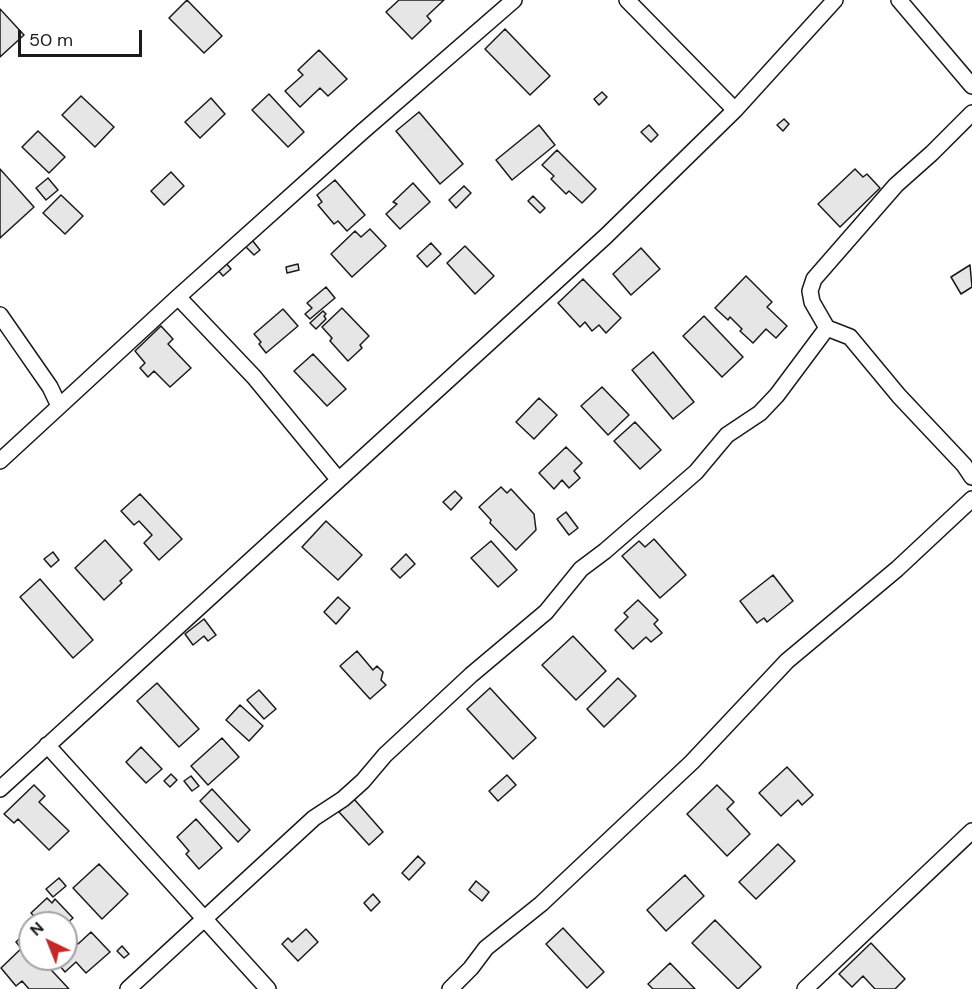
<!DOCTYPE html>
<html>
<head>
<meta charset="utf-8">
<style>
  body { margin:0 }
  #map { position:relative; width:972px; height:989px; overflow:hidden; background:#fff; font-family:"DM Sans",sans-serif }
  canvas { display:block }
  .north { position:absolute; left:18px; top:911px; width:60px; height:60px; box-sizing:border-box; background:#fff; border:2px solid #a3a3a3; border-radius:50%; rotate:317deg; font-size:16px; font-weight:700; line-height:24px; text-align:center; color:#1a1a1a }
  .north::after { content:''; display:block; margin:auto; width:21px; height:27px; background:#c62828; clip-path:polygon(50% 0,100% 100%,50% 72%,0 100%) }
  .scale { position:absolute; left:18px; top:30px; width:124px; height:27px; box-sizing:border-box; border:3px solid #1a1a1a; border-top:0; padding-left:8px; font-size:18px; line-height:21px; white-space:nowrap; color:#1a1a1a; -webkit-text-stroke:4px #fff; paint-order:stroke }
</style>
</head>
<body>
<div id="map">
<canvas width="972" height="989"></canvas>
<div class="north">N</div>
<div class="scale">50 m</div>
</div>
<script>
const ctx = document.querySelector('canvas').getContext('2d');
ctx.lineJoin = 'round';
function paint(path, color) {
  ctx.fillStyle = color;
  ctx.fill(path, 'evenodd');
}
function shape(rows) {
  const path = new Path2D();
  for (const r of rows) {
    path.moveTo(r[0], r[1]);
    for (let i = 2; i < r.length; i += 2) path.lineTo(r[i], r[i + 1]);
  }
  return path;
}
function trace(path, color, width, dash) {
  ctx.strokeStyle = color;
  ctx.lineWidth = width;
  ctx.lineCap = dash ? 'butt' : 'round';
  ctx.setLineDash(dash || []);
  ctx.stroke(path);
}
const building = shape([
  [187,0,222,36,204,53,169,18,187,0],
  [399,0,444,0,427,16,431,21,412,39,386,12,399,0],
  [0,9,24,35,0,57,0,9],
  [505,29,550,76,530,95,485,49,505,29],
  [319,50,347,79,328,96,320,88,300,107,285,91,303,75,298,70,319,50],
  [602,92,607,97,599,105,594,99,602,92],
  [269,94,304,132,288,147,252,110,269,94],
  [81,96,114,127,95,147,62,115,81,96],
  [211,98,225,114,200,138,185,122,211,98],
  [419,112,463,164,440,184,396,131,419,112],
  [784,119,789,124,783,131,777,125,784,119],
  [539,125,555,145,512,180,496,160,539,125],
  [649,125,658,135,651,142,641,132,649,125],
  [38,131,65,157,49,173,22,147,38,131],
  [557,150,596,189,582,203,569,191,566,194,551,179,554,176,542,165,557,150],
  [0,169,34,207,0,238,0,169],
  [855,169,863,177,867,174,880,188,840,227,818,204,855,169],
  [171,172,184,186,164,205,151,191,171,172],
  [48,178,58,190,46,200,36,188,48,178],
  [335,180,365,215,347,231,338,221,334,224,318,205,322,202,317,195,335,180],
  [413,183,430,202,400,229,386,214,397,204,393,202,413,183],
  [464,186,471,193,456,208,449,200,464,186],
  [61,195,83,216,65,234,43,213,61,195],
  [533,196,545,208,540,213,528,201,533,196],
  [370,229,386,246,352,277,331,254,355,231,361,237,370,229],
  [252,240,260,250,254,255,245,246,252,240],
  [431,243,441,254,427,267,417,256,431,243],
  [465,246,494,276,475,294,447,263,465,246],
  [641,248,660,269,631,295,613,274,641,248],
  [225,262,231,269,223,276,217,269,225,262],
  [298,264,299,270,287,273,286,267,298,264],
  [970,265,972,287,961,294,951,277,970,265],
  [746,276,772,302,767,307,787,326,776,338,766,329,753,343,740,331,742,329,730,317,728,320,715,308,746,276],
  [583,279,621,318,606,333,599,325,592,331,585,322,580,327,558,303,583,279],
  [326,287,335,298,310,319,305,314,312,308,307,303,326,287],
  [342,308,369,336,360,345,362,348,348,361,330,341,332,338,322,327,342,308],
  [283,309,298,326,266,353,259,344,261,342,254,334,283,309],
  [323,311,326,314,324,316,326,319,316,329,310,323,323,311],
  [704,316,743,357,722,377,683,336,704,316],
  [161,326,173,339,168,344,191,368,170,387,154,371,148,377,140,368,145,363,135,351,161,326],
  [653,352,694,402,673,419,632,370,653,352],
  [313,354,346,389,327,406,294,371,313,354],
  [602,387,629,415,608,435,581,406,602,387],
  [539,398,557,415,534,439,516,422,539,398],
  [635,422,661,450,640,469,614,441,635,422],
  [566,447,582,463,574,471,580,478,569,488,562,480,554,489,539,473,566,447],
  [501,487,507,493,511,489,534,514,536,530,516,550,490,523,491,520,479,507,501,487],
  [455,491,462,498,451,510,443,502,455,491],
  [140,494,182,539,159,560,144,543,152,535,139,521,134,525,121,511,140,494],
  [566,512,578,528,569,535,557,519,566,512],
  [326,521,362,555,338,580,302,547,326,521],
  [654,539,686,575,660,598,622,556,639,541,645,547,654,539],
  [105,540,132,570,120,581,122,583,104,600,75,568,105,540],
  [491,541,517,570,498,587,471,558,491,541],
  [53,552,59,560,51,567,44,559,53,552],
  [406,554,415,564,400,578,391,569,406,554],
  [773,575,793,601,767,622,764,618,757,623,740,601,773,575],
  [40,579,93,640,73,658,20,597,40,579],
  [338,597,350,608,336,624,324,612,338,597],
  [638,600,658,620,654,624,662,633,651,642,646,637,633,649,615,630,628,617,624,613,638,600],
  [204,619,216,635,208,641,204,636,193,645,185,634,204,619],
  [573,636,606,671,576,700,542,665,573,636],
  [357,651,373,670,377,666,383,672,381,680,386,685,370,699,340,666,357,651],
  [618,678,636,696,604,727,587,709,618,678],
  [157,683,199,729,179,747,137,701,157,683],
  [490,688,536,738,513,759,467,709,490,688],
  [259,690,276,709,264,719,247,700,259,690],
  [240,705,263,726,249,741,226,720,240,705],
  [222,738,239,757,208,785,191,766,222,738],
  [141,747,162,769,146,783,126,762,141,747],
  [787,767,813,795,802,805,798,800,781,816,759,793,787,767],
  [171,774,177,780,170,787,164,781,171,774],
  [507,775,516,785,498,801,489,791,507,775],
  [191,776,199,786,192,791,184,781,191,776],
  [34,785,45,796,39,802,69,831,49,850,18,819,14,823,4,814,34,785],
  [717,785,734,802,727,809,750,834,727,856,687,814,717,785],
  [212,789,250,830,238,842,200,801,212,789],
  [354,799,383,832,369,845,339,812,354,799],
  [196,819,222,848,199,869,186,854,189,851,177,837,196,819],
  [778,844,795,861,756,899,739,882,778,844],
  [418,856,425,863,409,880,402,873,418,856],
  [99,864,128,894,102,919,73,888,99,864],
  [685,875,704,896,666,931,647,910,685,875],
  [59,878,66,886,53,897,46,889,59,878],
  [476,881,489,892,482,901,469,890,476,881],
  [373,894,380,902,371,911,364,903,373,894],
  [47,898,52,903,55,899,73,918,66,924,41,923,31,913,47,898],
  [715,920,761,967,738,989,692,943,715,920],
  [563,928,604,972,587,988,546,944,563,928],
  [306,929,318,942,298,961,282,944,288,938,292,942,306,929],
  [66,931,78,944,91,932,110,952,86,973,76,962,65,972,54,959,66,959,66,931],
  [23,935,28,940,20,947,16,942,23,935],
  [27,943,30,947,30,959,41,959,69,989,29,989,22,981,16,986,1,968,27,943],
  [871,943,905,979,895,989,875,989,863,976,852,987,839,974,871,943],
  [122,946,129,954,124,958,117,951,122,946],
  [670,963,695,989,653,989,648,984,670,963]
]);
const minor = shape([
  [627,0,735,110],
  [899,0,972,86],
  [972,113,932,153,896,185,814,279,810,291,812,302,827,328,850,337,899,396,964,465,972,477],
  [178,297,254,377,338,479],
  [0,315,50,387,59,406],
  [0,461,178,297,362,132,514,0],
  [47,745,268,989],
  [0,789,606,236,735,110,835,0],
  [128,989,314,818,343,799,363,781,385,755,471,675,546,612,581,569,605,551,696,472,727,435,760,413,777,395,827,328],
  [450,989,471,968,486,948,541,904,692,762,787,661,897,569,972,499],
  [805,989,972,831]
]);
paint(building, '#e6e6e6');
trace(building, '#1a1a1a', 1.5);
trace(minor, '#1a1a1a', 18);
trace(minor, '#fff', 15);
</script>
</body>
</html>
